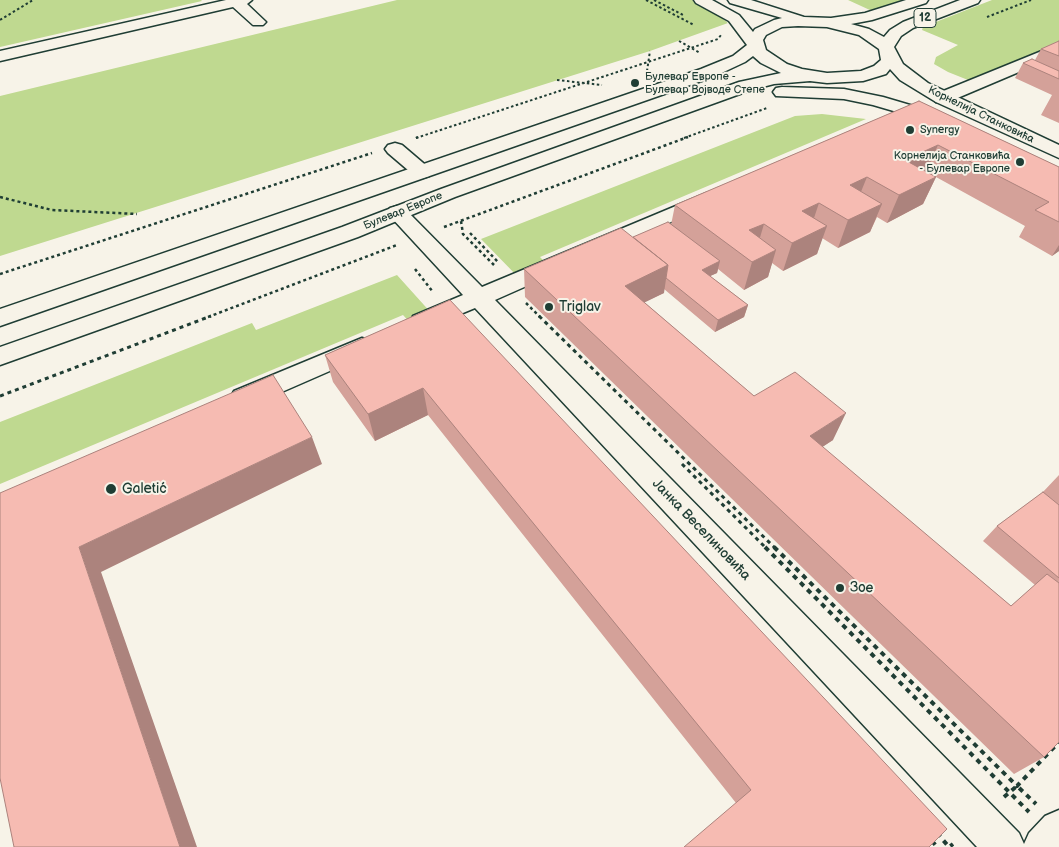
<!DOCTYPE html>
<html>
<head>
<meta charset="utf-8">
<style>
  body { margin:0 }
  canvas { display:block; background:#f7f3e8 }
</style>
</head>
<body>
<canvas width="1059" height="847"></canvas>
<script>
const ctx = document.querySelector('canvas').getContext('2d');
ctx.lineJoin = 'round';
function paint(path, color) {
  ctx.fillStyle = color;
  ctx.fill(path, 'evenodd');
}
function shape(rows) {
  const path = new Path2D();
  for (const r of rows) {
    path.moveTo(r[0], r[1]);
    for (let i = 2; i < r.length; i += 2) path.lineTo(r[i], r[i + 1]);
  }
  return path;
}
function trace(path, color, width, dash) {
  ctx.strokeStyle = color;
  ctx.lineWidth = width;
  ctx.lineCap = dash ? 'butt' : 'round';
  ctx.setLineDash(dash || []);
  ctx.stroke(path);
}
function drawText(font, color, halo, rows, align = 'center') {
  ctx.font = font + ' "Balsamiq Sans",sans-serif';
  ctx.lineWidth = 4;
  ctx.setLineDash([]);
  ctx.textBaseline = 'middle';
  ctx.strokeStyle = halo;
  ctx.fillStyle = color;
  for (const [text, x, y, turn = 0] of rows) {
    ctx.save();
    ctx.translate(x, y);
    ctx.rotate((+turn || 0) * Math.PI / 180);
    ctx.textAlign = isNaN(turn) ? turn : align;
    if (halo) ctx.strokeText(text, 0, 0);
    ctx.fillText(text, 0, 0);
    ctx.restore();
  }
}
const green = shape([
  [0,0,201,0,202,1,0,47],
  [397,0,692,0,712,10,728,23,650,51,0,256,0,96],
  [848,0,904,0,872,11],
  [992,0,1059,0,1059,43,968,80,948,72,934,64,936,57,958,45,922,30,923,27],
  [822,114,866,119,540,257,550,267,521,280,481,239,795,116],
  [397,275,433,315,413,326,403,315,0,484,0,422,252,323,256,330]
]);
const pathFar3 = shape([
  [646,0,694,25],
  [654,0,685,16],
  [987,17,1031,0],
  [0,20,33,0],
  [679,41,700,53],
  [647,71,650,51],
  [557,80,602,85],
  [416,138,718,39,721,35],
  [684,138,767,108]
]);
const pathFar2 = shape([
  [416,138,418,137],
  [0,197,52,210,137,214],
  [461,221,463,234,495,266],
  [444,227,688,137],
  [470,233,499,263],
  [415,269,433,292],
  [0,274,372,153],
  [526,303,540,317],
  [208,317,397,245]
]);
const pathFar1 = shape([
  [539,316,775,548],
  [0,396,211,316],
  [682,464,766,548]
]);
const path = shape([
  [765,547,1029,812],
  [774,547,1017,786,1059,742],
  [1004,797,1017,786,1036,804],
  [937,833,949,847,953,844],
  [932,841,937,847]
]);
const minor = shape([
  [226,0,252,0,247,4,266,22,263,25,253,25,233,7,0,61,0,51,226,0],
  [1059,44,1059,55,948,102,942,103,936,102,933,98,936,94,1059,44],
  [395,143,402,145,429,168,432,172,429,176,422,178,415,176,388,153,385,149,388,145,395,143],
  [707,193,714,195,717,199,714,203,495,300,1019,833,1024,844,1029,833,1045,816,1059,810,1059,847,977,847,475,308,422,330,413,328,410,322,413,316,463,295,390,216,387,212,390,208,397,206,404,208,482,287,707,193],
  [362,338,371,341,375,347,371,353,252,405,243,408,234,405,230,398,234,391,362,338]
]);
const major = shape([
  [694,0,712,0,739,15,753,32,755,29,774,20,782,18,730,3,728,0,751,0,804,17,831,18,865,13,906,0,928,0,926,3,872,20,851,24,869,29,884,37,890,30,903,22,960,0,980,0,978,3,913,28,901,36,894,47,903,64,928,83,1059,145,1059,158,936,102,900,80,890,69,886,74,863,81,827,83,810,81,774,84,751,90,455,197,358,237,0,365,0,347,342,227,441,189,739,82,781,73,761,63,753,56,745,62,713,77,0,326,0,309,701,69,733,56,747,45,729,21,696,3,694,0],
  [798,26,827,27,859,35,879,49,881,60,874,66,861,71,827,73,802,69,787,64,766,50,763,40,766,35,782,27,798,26],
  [782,87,844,89,883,97,944,115,947,119,944,123,938,124,873,105,844,99,776,96,773,92,776,88,782,87]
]);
const wall = shape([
  [1059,41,1059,123,1041,115,1052,95,1015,78,1023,63,1035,60,1041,49],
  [919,101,1059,167,1059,251,1052,256,1019,237,1025,226,936,177,923,204,887,223,877,217,870,232,838,248,822,238,817,254,783,271,772,263,768,277,744,290,718,269,717,273,710,276,748,305,744,317,715,332,664,289,664,293,644,302,754,396,833,440,822,447,1011,606,1035,585,983,541,997,526,1042,493,1059,475,1059,742,1044,757,1014,774,525,297,524,269,633,237,671,225,675,205],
  [450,300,929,847,736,803,428,415,375,441,333,382,325,355]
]);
const shadedWall = shape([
  [938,145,926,172,905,160],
  [867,177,856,204,850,185],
  [936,177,923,204,887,223,899,195],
  [819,203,810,230,802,211],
  [882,204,870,232,838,248,848,220],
  [764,224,756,251,749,230],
  [827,226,817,254,783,271,792,243],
  [1059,245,1059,251,1052,256],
  [776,250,768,277,744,290,752,262],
  [720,261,717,273,699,281,702,270],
  [668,265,664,293,621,314,625,286],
  [748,305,744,317,715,332,718,320],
  [423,388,428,415,375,441,368,414],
  [846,413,833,440,798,463,810,436],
  [312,437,322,464,101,572,197,847,180,847,79,547]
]);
const building = shape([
  [1059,41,1059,56,1041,49,1059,41],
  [1032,59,1059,71,1059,79,1023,63,1032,59],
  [919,101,1059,167,1059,222,1035,210,1049,202,938,145,905,160,936,177,899,195,867,177,850,185,882,204,848,220,819,203,802,211,827,226,792,243,764,224,749,230,776,250,752,262,675,205,919,101],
  [668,222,720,261,702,270,748,305,718,320,666,278,668,265,633,237,668,222],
  [621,228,668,265,625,286,754,396,795,372,846,413,810,436,1011,606,1047,574,1059,583,1059,742,1044,757,524,269,621,228],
  [450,300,947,829,929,847,684,847,751,790,423,388,368,414,325,355,450,300],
  [273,375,312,437,79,547,180,847,14,847,0,778,0,493,273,375],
  [1043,492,1059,505,1059,578,997,526,1043,492]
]);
const markers = [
  [635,83,5,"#1f3d34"],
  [910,130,5,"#1f3d34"],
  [1020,162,5,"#1f3d34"],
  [549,307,5,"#1f3d34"],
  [111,489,6,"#1f3d34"],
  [840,588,5,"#1f3d34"]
];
const farPoinames = [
  ["Булевар Европе -",645,77],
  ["Булевар Војводе Степе",645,90],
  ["Synergy",920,130],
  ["Корнелија Станковића",1010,156,"right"],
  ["- Булевар Европе",1010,169,"right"]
];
const farStreetnames = [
  ["Корнелија Станковића",981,115,26],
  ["Булевар Европе",403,211,-22]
];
const shields = [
  [925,18,22]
];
const shieldNames = [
  ["12",925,18]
];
const poiNames = [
  ["Triglav",559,307],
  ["Galetić",122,489],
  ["Зое",850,588]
];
const streetNames = [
  ["Јанка Веселиновића",701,530,46]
];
paint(green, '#bfd990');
trace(minor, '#1f3d34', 3);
trace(major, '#1f3d34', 3);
trace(pathFar3, '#1f3d34', 2, [2.5, 2.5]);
trace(pathFar2, '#1f3d34', 2.5, [3, 3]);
trace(pathFar1, '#1f3d34', 3, [4, 4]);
trace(path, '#1f3d34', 4, [5, 5]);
paint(minor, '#f7f3e8');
paint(major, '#f7f3e8');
paint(wall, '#d4a199');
paint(shadedWall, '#ac837d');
paint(building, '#f6bbb2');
trace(building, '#ac837d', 1);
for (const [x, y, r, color] of markers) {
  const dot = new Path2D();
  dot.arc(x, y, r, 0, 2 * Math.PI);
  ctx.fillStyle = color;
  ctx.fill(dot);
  trace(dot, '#f7f3e8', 2);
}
drawText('11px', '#1f3d34', '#f7f3e8', farPoinames, 'left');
drawText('11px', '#1f3d34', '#f7f3e8', farStreetnames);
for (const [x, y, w] of shields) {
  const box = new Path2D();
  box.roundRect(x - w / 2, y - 9.5, w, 19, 4);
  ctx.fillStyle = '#f7f3e8';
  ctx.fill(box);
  trace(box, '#1f3d34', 1);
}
drawText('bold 12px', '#1f3d34', null, shieldNames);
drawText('14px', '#1f3d34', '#f7f3e8', poiNames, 'left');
drawText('14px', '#1f3d34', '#f7f3e8', streetNames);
</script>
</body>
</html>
